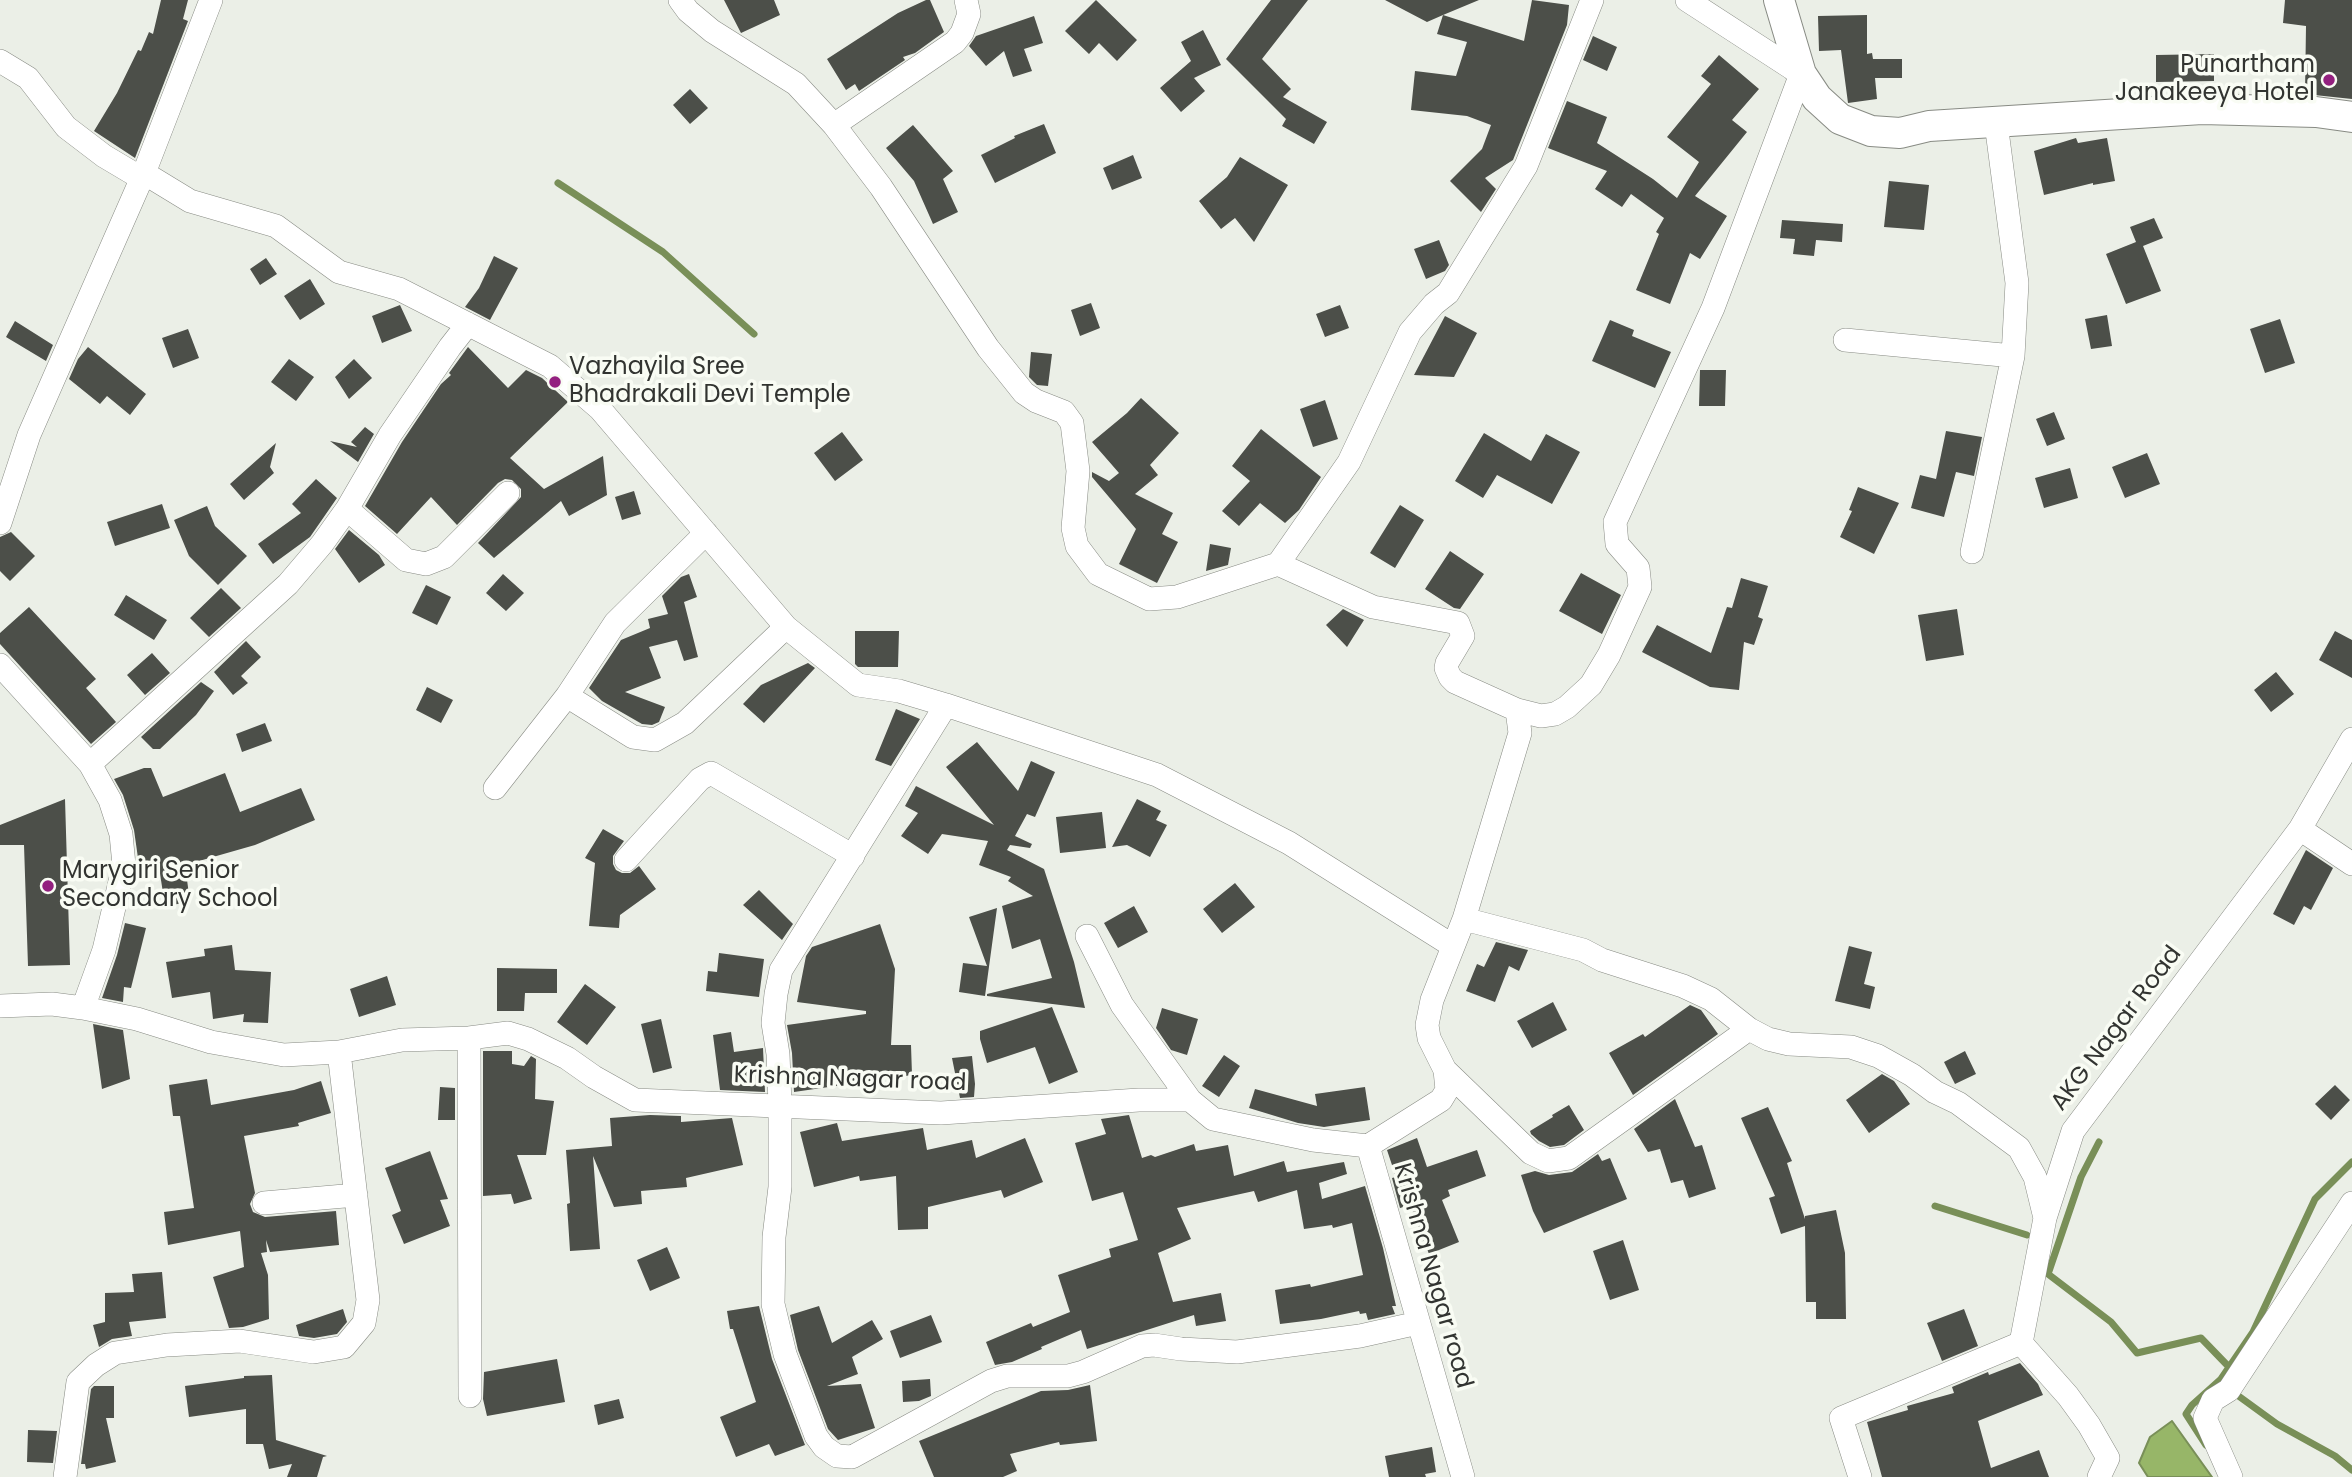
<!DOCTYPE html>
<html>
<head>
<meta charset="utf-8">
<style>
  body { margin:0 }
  canvas { display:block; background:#ebefe7 }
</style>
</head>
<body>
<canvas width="2352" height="1477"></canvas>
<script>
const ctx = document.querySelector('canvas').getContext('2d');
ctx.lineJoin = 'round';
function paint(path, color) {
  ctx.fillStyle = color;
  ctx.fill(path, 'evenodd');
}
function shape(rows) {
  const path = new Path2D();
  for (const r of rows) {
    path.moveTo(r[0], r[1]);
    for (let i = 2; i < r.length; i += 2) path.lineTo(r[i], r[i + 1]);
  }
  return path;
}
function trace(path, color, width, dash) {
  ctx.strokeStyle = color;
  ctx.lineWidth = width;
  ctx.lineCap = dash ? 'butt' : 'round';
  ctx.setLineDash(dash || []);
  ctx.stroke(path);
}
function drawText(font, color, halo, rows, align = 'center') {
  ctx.font = font + ' Poppins,sans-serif';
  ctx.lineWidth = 7;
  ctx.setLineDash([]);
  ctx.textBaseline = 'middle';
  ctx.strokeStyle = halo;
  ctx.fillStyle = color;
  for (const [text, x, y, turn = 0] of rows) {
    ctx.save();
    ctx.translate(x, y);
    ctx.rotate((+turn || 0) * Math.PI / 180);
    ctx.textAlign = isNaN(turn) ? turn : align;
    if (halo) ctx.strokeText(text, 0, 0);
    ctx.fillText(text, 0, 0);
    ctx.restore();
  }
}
const water = shape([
  [2172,1421,2212,1477,2148,1477,2139,1463,2150,1437,2172,1421]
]);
const stream = shape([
  [558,183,663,252,754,334],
  [2099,1142,2081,1177,2048,1274,2111,1322,2137,1353,2201,1338,2229,1367],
  [1935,1206,2027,1235],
  [2233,1392,2277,1424,2335,1456,2352,1470],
  [2206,1445,2186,1414,2192,1405,2221,1379,2253,1332,2315,1199,2352,1162]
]);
const building = shape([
  [161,0,188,0,183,19,188,21,135,158,94,131,117,93,138,50,141,51,149,32,153,34],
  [724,0,774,0,780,15,741,33],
  [926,0,930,0,944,32,915,53,903,57,905,60,859,91,855,84,846,90,827,59,898,13],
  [1096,0,1137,40,1117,61,1099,43,1089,54,1065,31],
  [1271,0,1308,0,1262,59,1291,89,1283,97,1327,122,1314,144,1282,126,1286,119,1226,59],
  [1385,0,1479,0,1443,15,1524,41,1532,0,1569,5,1567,25,1513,160,1485,178,1496,189,1481,212,1450,181,1482,149,1491,125,1467,116,1411,110,1415,71,1456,76,1467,42,1437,34,1443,15,1427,22],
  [2285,0,2352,0,2352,99,2305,94,2306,26,2283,23],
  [1867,15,1867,54,1872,53,1873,59,1902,59,1902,78,1875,78,1877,99,1848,103,1841,50,1819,51,1818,16],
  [1034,16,1043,43,1024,49,1032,71,1013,77,1004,51,986,66,969,46,976,36],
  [1203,30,1221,65,1194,78,1205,91,1181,112,1160,88,1191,61,1181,42],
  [1593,36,1617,47,1607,71,1583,60],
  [2214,54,2214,81,2156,82,2156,55],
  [1719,55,1759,89,1732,120,1747,132,1695,196,1727,216,1700,259,1690,253,1670,304,1636,290,1659,234,1656,232,1664,218,1631,194,1622,207,1595,189,1607,171,1548,148,1567,101,1607,117,1597,143,1653,179,1677,198,1699,162,1667,137,1711,84,1701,76],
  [690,89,708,108,690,124,673,105],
  [1044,124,1056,153,995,183,981,155,1015,138,1014,136],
  [913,125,953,171,943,179,958,212,933,224,914,181,886,148],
  [2076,138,2078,143,2107,138,2115,181,2093,185,2093,183,2044,195,2034,151],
  [1133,155,1142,178,1112,190,1103,168],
  [1240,157,1288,185,1254,242,1235,218,1221,229,1199,201,1227,177],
  [1889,181,1929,185,1924,230,1884,227],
  [2154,218,2163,238,2143,246,2161,291,2126,304,2106,254,2136,242,2130,227],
  [1782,220,1843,224,1842,242,1816,240,1814,256,1793,254,1795,239,1780,238],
  [1439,240,1449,265,1445,271,1426,279,1414,249],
  [494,256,518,268,490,320,465,307,479,288],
  [266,258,277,274,260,285,250,269],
  [310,279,325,304,300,320,284,296],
  [1091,303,1100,328,1080,336,1071,310],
  [400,305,412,331,382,343,372,316],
  [1340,305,1349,328,1325,337,1316,314],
  [2107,315,2112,346,2091,349,2085,319],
  [1445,316,1477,333,1454,377,1414,375],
  [2280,319,2295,363,2265,373,2250,329],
  [1610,320,1634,330,1632,336,1671,352,1655,388,1592,361],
  [15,321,53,345,46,361,6,337],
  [188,329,199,358,173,368,162,338],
  [88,347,146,394,130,415,107,396,100,404,69,379,78,359],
  [468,347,508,388,526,370,542,378,568,402,510,458,544,489,603,456,607,495,569,516,561,501,494,558,478,543,521,497,521,489,512,480,505,479,498,483,457,525,431,497,397,534,365,506,402,442,441,384,451,375,449,373],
  [1031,352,1052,354,1048,386,1037,385,1029,377],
  [289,359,314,377,296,401,271,382],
  [354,359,372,378,349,399,335,377],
  [1700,370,1726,370,1725,406,1699,406],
  [1141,398,1179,433,1150,465,1158,475,1135,494,1173,513,1162,534,1178,542,1157,583,1119,564,1136,529,1092,477,1092,472,1109,481,1119,473,1092,442,1127,413],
  [1325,400,1338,439,1313,447,1300,409],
  [2054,412,2065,439,2047,446,2036,419],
  [365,427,374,434,358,462,330,441,357,447,351,442],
  [1261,429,1321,477,1299,510,1285,523,1260,503,1239,526,1222,511,1250,481,1232,466],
  [1946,431,1982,437,1974,476,1956,472,1944,517,1911,508,1920,475,1936,479],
  [842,432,863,460,835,481,814,453],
  [1484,433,1531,461,1546,434,1580,452,1552,504,1497,475,1483,498,1455,481],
  [276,443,270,467,274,473,244,500,230,484],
  [2147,453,2160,484,2125,498,2112,467],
  [2070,468,2078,498,2044,508,2035,478],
  [316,479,337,498,310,537,273,564,258,544,301,513,292,504],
  [1858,487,1899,503,1874,554,1840,537,1852,511,1849,510],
  [634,491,641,514,622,520,615,497],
  [162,504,170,528,115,546,107,522],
  [1400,505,1424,520,1395,568,1370,553],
  [207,506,215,526,247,556,218,585,189,556,174,520],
  [349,530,379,555,385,565,359,583,335,549],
  [11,532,35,556,10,581,0,571,0,537],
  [1210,544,1231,548,1228,565,1206,571],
  [1450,551,1484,574,1460,609,1454,608,1425,589],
  [1581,573,1621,595,1602,634,1559,611],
  [503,574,524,593,506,611,486,593],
  [689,574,697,597,684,602,698,657,684,661,677,640,649,647,661,678,625,692,665,707,659,722,652,725,642,724,602,701,589,688,621,640,650,628,648,619,668,614,662,596,681,577],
  [1741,578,1768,586,1758,617,1763,619,1754,645,1744,642,1739,690,1710,687,1642,652,1657,625,1711,653,1727,607,1732,608],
  [426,585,451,597,437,625,412,613],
  [221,588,241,608,209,637,190,618],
  [126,595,167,620,154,640,114,615],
  [29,607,96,679,86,688,116,722,91,744,0,644,0,633],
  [1343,609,1364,620,1347,647,1326,625],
  [1957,609,1964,655,1926,661,1918,615],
  [855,631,899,631,898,667,858,667,855,664],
  [2335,631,2352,640,2352,678,2319,660],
  [246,641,261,657,241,676,248,683,233,695,214,672],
  [152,653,170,673,145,695,127,675],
  [808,663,815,668,764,723,743,704,761,685],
  [2276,672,2294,694,2271,712,2254,690],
  [201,682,214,691,196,715,160,749,153,749,141,737],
  [427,687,453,700,441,723,416,710],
  [896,709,920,719,891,766,875,760],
  [265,723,272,741,242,752,236,734],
  [977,742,1018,791,1031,761,1055,772,1035,817,1027,814,1015,836,1032,844,1030,848,1010,845,1007,850,1044,869,1074,962,1085,1008,987,996,987,994,1052,978,1040,939,1012,949,1002,906,1033,896,1008,881,1011,877,979,865,988,841,942,834,928,854,901,836,918,813,905,806,916,786,994,825,946,767],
  [144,768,151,768,163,797,225,773,240,812,301,788,315,820,255,845,185,865,190,902,165,906,159,867,140,872,134,830,123,795,114,779],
  [65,799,70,965,28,966,24,845,0,845,0,825],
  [1137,799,1161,811,1156,820,1167,825,1150,857,1127,845,1112,847],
  [1102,812,1106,848,1060,853,1056,817],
  [603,829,624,841,613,856,613,864,616,870,622,873,630,873,639,866,656,889,620,915,619,928,589,926,595,863,585,858],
  [2306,850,2333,868,2311,910,2304,906,2294,925,2273,914],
  [1235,883,1255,907,1222,933,1203,909],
  [759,890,793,924,782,940,743,905],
  [1134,906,1148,932,1118,948,1104,923],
  [997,908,985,996,959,992,963,963,987,966,969,917],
  [125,923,146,928,131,988,124,987,123,1002,102,998,117,955],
  [880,924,895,969,891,1045,911,1045,912,1075,794,1092,792,1053,787,1025,866,1014,866,1011,797,1002,806,956,812,947],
  [1496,942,1528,950,1519,971,1509,966,1495,1002,1466,991,1477,964,1484,967],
  [232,945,235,970,271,972,268,1023,243,1022,244,1014,213,1019,210,992,172,998,166,962,205,956,204,949],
  [1849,946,1872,952,1864,984,1875,987,1870,1009,1835,1001],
  [719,953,764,959,759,997,706,991,708,971,717,972],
  [497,968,557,969,557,993,525,993,524,1011,497,1011],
  [387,976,396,1005,359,1017,350,989],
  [585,984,616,1007,587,1045,557,1022],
  [1553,1002,1567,1030,1532,1048,1517,1021],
  [1690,1005,1701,1010,1718,1034,1633,1095,1609,1053,1643,1034,1645,1037],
  [1052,1007,1078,1072,1049,1084,1035,1047,987,1063,980,1039,980,1031],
  [1162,1008,1198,1019,1187,1055,1171,1050,1156,1028],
  [661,1019,672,1068,653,1073,641,1024],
  [93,1024,123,1030,130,1079,102,1089],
  [731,1032,734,1052,763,1048,765,1092,720,1090,713,1035],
  [483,1051,512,1051,512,1064,524,1066,531,1056,536,1059,535,1099,554,1101,546,1155,517,1155,532,1199,514,1204,511,1194,483,1196],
  [1965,1051,1976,1074,1955,1084,1944,1062],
  [1224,1055,1240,1066,1219,1097,1202,1086],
  [972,1056,975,1084,974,1097,960,1098,952,1058],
  [1882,1074,1894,1081,1910,1104,1869,1133,1846,1100],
  [207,1079,211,1105,294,1090,321,1081,331,1113,298,1123,299,1126,244,1136,255,1193,250,1204,253,1212,265,1217,336,1211,339,1245,270,1252,266,1240,267,1252,261,1253,268,1275,269,1319,243,1327,229,1328,213,1277,244,1267,240,1231,168,1245,164,1212,194,1208,180,1116,173,1116,169,1085],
  [2335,1085,2350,1100,2331,1120,2315,1104],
  [440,1087,455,1088,455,1120,438,1120],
  [1365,1087,1370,1120,1324,1127,1298,1123,1249,1108,1255,1089,1317,1106,1315,1094],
  [1675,1099,1695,1147,1702,1145,1716,1189,1689,1198,1683,1180,1671,1183,1660,1149,1648,1152,1634,1129],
  [1569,1105,1584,1130,1564,1145,1550,1147,1539,1141,1531,1134,1530,1131,1553,1117,1552,1115],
  [1768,1107,1792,1161,1787,1163,1805,1219,1805,1216,1836,1210,1845,1253,1846,1319,1816,1319,1816,1302,1806,1302,1805,1226,1781,1234,1769,1198,1775,1196,1741,1118],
  [650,1115,681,1116,681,1122,732,1118,743,1165,686,1178,687,1187,641,1191,642,1204,614,1207,593,1156,600,1249,570,1251,567,1204,570,1203,566,1150,612,1146,610,1118],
  [1129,1115,1142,1158,1151,1155,1155,1157,1194,1144,1196,1151,1228,1145,1234,1176,1284,1161,1287,1172,1344,1162,1347,1174,1319,1183,1322,1199,1365,1186,1383,1248,1396,1306,1392,1306,1395,1314,1368,1320,1366,1313,1360,1314,1359,1311,1321,1319,1280,1324,1275,1290,1310,1284,1311,1287,1363,1275,1352,1223,1333,1228,1332,1225,1304,1229,1297,1190,1258,1202,1254,1191,1177,1208,1191,1239,1158,1253,1173,1302,1221,1293,1226,1321,1196,1326,1194,1315,1087,1349,1081,1330,1041,1347,1042,1349,1012,1362,995,1365,986,1342,1031,1323,1033,1327,1070,1312,1058,1275,1111,1257,1109,1249,1138,1240,1123,1192,1092,1201,1075,1143,1106,1134,1101,1119],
  [837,1123,842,1141,923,1128,927,1150,972,1140,976,1158,1025,1138,1043,1182,1004,1198,1001,1190,928,1207,928,1229,898,1230,896,1176,860,1181,859,1176,814,1187,800,1132],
  [1417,1138,1427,1167,1477,1150,1486,1176,1448,1190,1450,1196,1442,1200,1459,1242,1429,1254,1410,1205,1400,1208,1392,1178,1396,1177,1387,1150],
  [430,1151,448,1199,440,1200,450,1226,404,1244,392,1215,401,1211,385,1168],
  [1598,1154,1602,1161,1610,1158,1627,1199,1544,1233,1533,1211,1521,1175,1535,1171,1549,1175,1572,1172],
  [1623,1240,1639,1290,1610,1300,1593,1251],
  [667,1247,680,1278,650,1291,637,1260],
  [162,1272,166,1318,129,1322,132,1336,112,1339,99,1347,93,1325,105,1322,105,1293,134,1292,132,1274],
  [759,1306,772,1359,805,1445,775,1456,769,1444,736,1457,720,1417,756,1402,733,1329,730,1329,727,1311],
  [819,1306,832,1343,872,1320,883,1339,852,1357,858,1374,827,1386,861,1384,875,1428,838,1440,828,1429,798,1350,790,1315],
  [343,1309,347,1322,337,1334,314,1338,299,1336,296,1325],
  [1964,1309,1978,1346,1942,1361,1927,1323],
  [931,1315,942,1342,900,1358,890,1331],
  [557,1359,565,1402,487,1416,483,1399,484,1372],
  [2020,1363,2038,1384,2043,1395,1978,1421,1991,1468,2039,1450,2049,1477,1882,1477,1867,1422,1908,1410,1907,1406,1954,1393,1952,1387,1988,1372,1989,1375],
  [272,1375,276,1440,327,1456,323,1457,317,1477,287,1477,292,1464,269,1469,263,1444,246,1444,246,1409,189,1417,185,1386,244,1378,244,1376],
  [930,1379,931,1396,919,1401,903,1402,902,1381],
  [1090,1385,1097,1441,1060,1445,1059,1442,1010,1454,1017,1471,1003,1477,934,1477,919,1441,1041,1391,1068,1390],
  [94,1386,114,1386,114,1418,106,1418,116,1462,86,1469,85,1464,81,1464,91,1389],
  [619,1399,624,1418,598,1425,594,1405],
  [28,1430,57,1431,53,1463,27,1462],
  [1432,1447,1436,1472,1425,1474,1426,1477,1389,1477,1385,1456]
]);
const minor = shape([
  [680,0,688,11,712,31,796,84,834,125,881,187,988,348,1024,393,1036,401,1064,412,1072,423,1078,471,1073,528,1077,546,1098,574,1149,599,1177,597,1278,564],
  [0,61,28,78,66,127,104,156,141,178],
  [834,125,955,42,962,33,969,14,966,0],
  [144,173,211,0],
  [1845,340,2013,356],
  [347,509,406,560,426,564,444,557,508,493],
  [0,523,29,435,144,173,190,201,276,226,339,272,399,289,550,366,600,409,786,627,858,685,899,691,946,705,1157,775,1289,843,1453,946],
  [1972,552,2013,356,2017,283,1996,123],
  [0,665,90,764,288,584,322,544,347,509,390,435,450,347,468,324],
  [567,696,633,737,655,740,685,723,786,627],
  [946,705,781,970,776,994,773,1023,778,1054,780,1104,780,1187,774,1237,773,1304,785,1354,816,1436,824,1447,837,1456,852,1457,991,1381,1007,1376,1068,1376,1083,1372,1142,1346,1154,1345,1181,1349,1237,1352,1360,1336,1418,1323],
  [1517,710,1541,716,1555,714,1567,707,1591,685,1609,655,1640,587,1638,568,1617,544,1615,522,1713,308,1801,74,1687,0],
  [495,788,567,696,615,623,706,533],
  [2300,829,2352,864],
  [626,860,700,779,711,773,853,856],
  [1464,919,1583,950,1602,960,1683,986,1711,999,1749,1029,1768,1039,1789,1044,1851,1047,1878,1056,1912,1075,1935,1092,1958,1103,2019,1148,2035,1177,2045,1218],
  [1087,936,1122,1005,1190,1100],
  [0,1006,52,1004,83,1008,137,1019,211,1042,284,1055,339,1052,402,1040,469,1038,508,1033,528,1039,567,1058,594,1077,635,1100,941,1113,1139,1100,1190,1100,1213,1119,1313,1140,1368,1146,1463,1477],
  [83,1008,104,950,124,865,121,834,110,800,90,764],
  [469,1038,470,1396],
  [1445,1070,1531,1153,1548,1161,1569,1158,1749,1029],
  [1368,1146,1441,1100,1447,1090,1445,1070,1429,1038,1427,1025,1432,1000,1464,919,1520,733,1517,710,1455,682,1450,677,1446,668,1447,663,1463,636,1458,623,1373,607,1278,564,1349,462,1410,332,1434,304,1448,293,1526,166,1592,0],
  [264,1203,356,1195],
  [2021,1343,2068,1396,2089,1425,2108,1458,2099,1477],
  [65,1477,78,1382,96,1365,115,1353,167,1345,240,1341,314,1352,344,1347,364,1323,368,1300,339,1052],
  [1860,1477,1841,1418,2021,1343,2045,1218,2073,1131,2300,829,2352,739],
  [2231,1477,2205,1418,2213,1400,2229,1390,2352,1203]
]);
const tertiary = shape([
  [1779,0,1801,74,1817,98,1840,119,1871,131,1900,133,1929,126,2202,109,2316,112,2352,117]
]);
const markers = [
  [2329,80,7,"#93207f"],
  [555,382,7,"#93207f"],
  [48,886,7,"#93207f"]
];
const poiNames = [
  ["Punartham",2315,66,"right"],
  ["Janakeeya Hotel",2315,94,"right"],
  ["Vazhayila Sree",569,368],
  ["Bhadrakali Devi Temple",569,396],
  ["Marygiri Senior",62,872],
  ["Secondary School",62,900]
];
const streetNames = [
  ["AKG Nagar Road",2117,1029,-53],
  ["Krishna Nagar road",850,1080,2],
  ["Krishna Nagar road",1432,1276,74]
];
paint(water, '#97b668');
trace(water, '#798f58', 2);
trace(stream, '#798f58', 7);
paint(building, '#4c4f49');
trace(minor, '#888b84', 24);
trace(tertiary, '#888b84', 32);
trace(minor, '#fff', 23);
trace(tertiary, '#fff', 30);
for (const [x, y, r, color] of markers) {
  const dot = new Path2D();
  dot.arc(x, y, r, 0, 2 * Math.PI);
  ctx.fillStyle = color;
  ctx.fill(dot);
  trace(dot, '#f9fcf4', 2.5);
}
drawText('24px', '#323431', '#f9fcf4', poiNames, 'left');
drawText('24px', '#323431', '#f9fcf4', streetNames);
</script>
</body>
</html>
